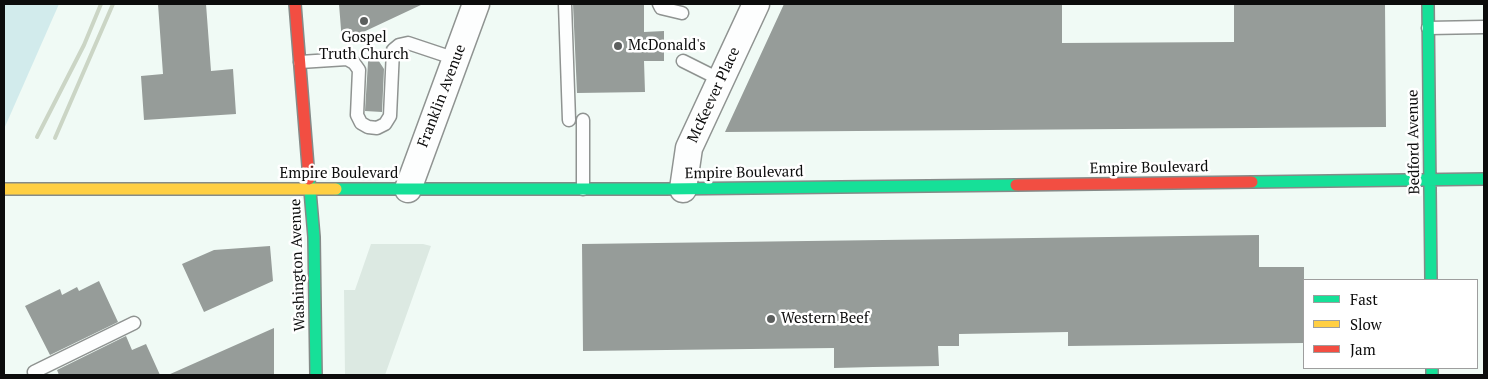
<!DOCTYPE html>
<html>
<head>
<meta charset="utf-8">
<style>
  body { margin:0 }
  #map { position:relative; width:1488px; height:379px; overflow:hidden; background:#f0faf5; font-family:"PT Serif",serif }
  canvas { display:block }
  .frame { position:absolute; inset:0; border:5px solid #0c0c0c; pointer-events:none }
  .legend { position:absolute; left:1303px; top:279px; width:175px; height:90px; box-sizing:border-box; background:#fff; border:1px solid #9e9e9e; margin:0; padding:6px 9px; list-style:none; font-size:15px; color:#0c0c0c }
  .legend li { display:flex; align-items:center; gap:10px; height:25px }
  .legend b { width:25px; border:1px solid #9e9e9e }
</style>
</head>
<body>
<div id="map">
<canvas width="1488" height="379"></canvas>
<div class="frame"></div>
<ul class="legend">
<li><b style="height:6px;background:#16e098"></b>Fast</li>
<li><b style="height:6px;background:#ffcf43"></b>Slow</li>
<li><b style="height:6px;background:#f24e42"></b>Jam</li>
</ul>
</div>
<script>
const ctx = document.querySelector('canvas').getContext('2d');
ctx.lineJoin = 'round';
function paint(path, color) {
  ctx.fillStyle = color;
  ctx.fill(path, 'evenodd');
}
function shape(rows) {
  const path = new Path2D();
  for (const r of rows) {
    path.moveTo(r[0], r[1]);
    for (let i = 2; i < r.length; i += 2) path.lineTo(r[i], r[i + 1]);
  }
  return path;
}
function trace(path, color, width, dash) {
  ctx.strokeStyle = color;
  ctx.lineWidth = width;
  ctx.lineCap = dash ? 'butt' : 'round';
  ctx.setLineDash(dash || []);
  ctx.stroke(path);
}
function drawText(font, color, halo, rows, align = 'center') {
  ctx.font = font + ' "PT Serif",serif';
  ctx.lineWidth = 5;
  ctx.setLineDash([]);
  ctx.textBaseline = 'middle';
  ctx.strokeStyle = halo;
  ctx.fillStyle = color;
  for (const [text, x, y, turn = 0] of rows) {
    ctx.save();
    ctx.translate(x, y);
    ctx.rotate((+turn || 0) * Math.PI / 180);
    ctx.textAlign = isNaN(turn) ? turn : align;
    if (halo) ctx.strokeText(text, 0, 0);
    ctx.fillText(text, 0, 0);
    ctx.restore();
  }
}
const green = shape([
  [4,4,59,4,4,129]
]);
const plaza = shape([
  [371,244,423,244,431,246,385,375,345,375,344,290,355,290]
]);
const building = shape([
  [158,4,206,4,211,71,233,69,236,114,144,120,141,76,163,74],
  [339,4,423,4,342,42],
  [573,4,644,4,644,32,664,31,664,61,644,61,645,92,577,93],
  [784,4,1062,4,1062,43,1234,42,1234,4,1385,4,1386,127,725,132],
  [369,46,384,69,382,112,365,111],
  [1259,235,1259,267,1304,267,1304,343,1068,346,1068,332,959,334,959,346,938,346,939,366,873,367,834,368,834,348,583,351,582,244],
  [270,246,273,281,204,312,182,264,214,250],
  [99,281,118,322,50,355,25,306,60,289,62,295,77,287,79,291],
  [274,328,274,375,168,375],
  [126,336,132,350,146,344,160,375,59,375,57,370]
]);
const lane = shape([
  [565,4,569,120],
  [659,4,661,8,682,13],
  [1428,28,1484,27],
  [683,61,721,80],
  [300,62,347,59,354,63,359,70,357,115,361,123,368,127,377,128,385,124,390,116,393,50,399,45,408,43,456,59],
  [583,120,583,189],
  [34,372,134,323]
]);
const street = shape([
  [408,189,476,4],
  [683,189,689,148,756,4]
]);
const fast = shape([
  [1428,4,1431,280],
  [309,179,314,237,316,375],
  [1252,182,1484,179],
  [336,189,665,189,1016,185],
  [1432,368,1432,375]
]);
const slow = shape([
  [4,189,336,189]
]);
const jam = shape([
  [295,4,309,179],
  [1016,185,1252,182]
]);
const rail = shape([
  [37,137,84,45,101,4],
  [55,138,113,4]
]);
const markers = [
  [364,21,5,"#5c5f5e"],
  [618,46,5,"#5c5f5e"],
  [771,319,5,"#5c5f5e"]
];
const poiNames = [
  ["Gospel",364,38,"center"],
  ["Truth Church",364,55,"center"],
  ["McDonald's",628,46],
  ["Western Beef",781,319]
];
const streetNames = [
  ["McKeever Place",714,95,-65],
  ["Franklin Avenue",442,96,-69],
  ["Bedford Avenue",1414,142,-91],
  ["Empire Boulevard",1149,168,-1],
  ["Empire Boulevard",744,173,-1],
  ["Empire Boulevard",339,174],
  ["Washington Avenue",298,265,-92]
];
paint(green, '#d2ebec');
paint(plaza, '#dce9e2');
paint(building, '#969c99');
trace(lane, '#8f9391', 15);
trace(street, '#8f9391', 29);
trace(fast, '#858a88', 14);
trace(slow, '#858a88', 14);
trace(jam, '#858a88', 14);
trace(lane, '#fdfefe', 12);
trace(street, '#fdfefe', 26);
trace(fast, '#16e098', 11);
trace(slow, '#ffcf43', 11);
trace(jam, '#f24e42', 11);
trace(rail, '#cbd5c5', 4);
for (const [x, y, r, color] of markers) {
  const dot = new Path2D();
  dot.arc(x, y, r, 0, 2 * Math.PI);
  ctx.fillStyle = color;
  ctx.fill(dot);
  trace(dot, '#fff', 2);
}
drawText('15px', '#0c0c0c', '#fff', poiNames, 'left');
drawText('15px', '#0c0c0c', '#fff', streetNames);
</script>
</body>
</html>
